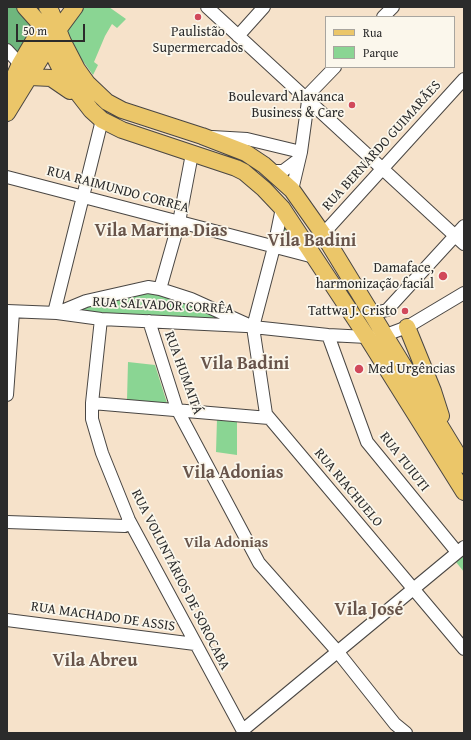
<!DOCTYPE html>
<html>
<head>
<meta charset="utf-8">
<style>
  body { margin:0 }
  #map { position:relative; width:471px; height:740px; overflow:hidden; background:#f6e2ca; font-family:"Gentium Book Plus",serif }
  canvas { display:block }
  .frame { position:absolute; inset:0; border:8px solid #2b2b2b; pointer-events:none }
  .legend { position:absolute; left:325px; top:16px; width:130px; height:52px; box-sizing:border-box; background:#fbf7ec; border:1px solid #a8a59f; margin:0; padding:5px 7px; list-style:none; font-size:12px; color:#2b2b2b }
  .legend li { display:flex; align-items:center; gap:8px; height:20px }
  .legend b { width:20px; border:1px solid #a8a59f }
  .scale { position:absolute; left:16px; top:24px; width:69px; height:18px; box-sizing:border-box; border:2px solid #2b2b2b; border-top:0; padding-left:5px; font-size:12px; line-height:14px; white-space:nowrap; color:#2b2b2b; -webkit-text-stroke:3px #fbf7ec; paint-order:stroke }
</style>
</head>
<body>
<div id="map">
<canvas width="471" height="740"></canvas>
<div class="frame"></div>
<ul class="legend">
<li><b style="height:5px;background:#ebc669"></b>Rua</li>
<li><b style="height:11px;background:#8ad593"></b>Parque</li>
</ul>
<div class="scale">50 m</div>
</div>
<script>
const ctx = document.querySelector('canvas').getContext('2d');
ctx.lineJoin = 'round';
function paint(path, color) {
  ctx.fillStyle = color;
  ctx.fill(path, 'evenodd');
}
function shape(rows) {
  const path = new Path2D();
  for (const r of rows) {
    path.moveTo(r[0], r[1]);
    for (let i = 2; i < r.length; i += 2) path.lineTo(r[i], r[i + 1]);
  }
  return path;
}
function trace(path, color, width, dash) {
  ctx.strokeStyle = color;
  ctx.lineWidth = width;
  ctx.lineCap = dash ? 'butt' : 'round';
  ctx.setLineDash(dash || []);
  ctx.stroke(path);
}
function drawText(font, color, halo, rows, align = 'center') {
  ctx.font = font + ' "Gentium Book Plus",serif';
  ctx.lineWidth = 3.5;
  ctx.setLineDash([]);
  ctx.textBaseline = 'middle';
  ctx.strokeStyle = halo;
  ctx.fillStyle = color;
  for (const [text, x, y, turn = 0] of rows) {
    ctx.save();
    ctx.translate(x, y);
    ctx.rotate((+turn || 0) * Math.PI / 180);
    ctx.textAlign = isNaN(turn) ? turn : align;
    if (halo) ctx.strokeText(text, 0, 0);
    ctx.fillText(text, 0, 0);
    ctx.restore();
  }
}
const green = shape([
  [84,7,109,7,126,19,117,28,112,24,105,36,94,62,98,65,93,75,77,53,67,30],
  [284,215,303,248,277,244],
  [148,290,193,302,231,321,75,313,76,307],
  [128,362,155,365,167,403,127,400],
  [217,419,237,421,237,455,216,452],
  [464,556,464,572,456,562]
]);
const forest = shape([
  [7,7,19,7,34,25,19,55,7,46]
]);
const minor = shape([
  [207,7,464,244],
  [383,17,393,7],
  [238,36,264,7],
  [7,50,20,64],
  [305,98,335,67],
  [212,137,247,139,301,152],
  [271,171,283,171,299,159],
  [7,177,314,257],
  [292,190,301,152,308,101],
  [282,208,274,247,253,327,266,414,464,649],
  [323,234,464,79],
  [160,289,179,222,192,154],
  [7,311,57,313,86,301,148,287,160,289,191,299,253,327,328,335,367,337,383,336,407,327,464,293],
  [54,313,102,120],
  [57,313,101,319,246,326],
  [371,314,387,310,464,226],
  [101,319,92,403,92,419,102,453,129,520,244,733],
  [149,321,177,409,259,563,337,651,395,724,406,733],
  [328,335,367,442,457,552],
  [7,395,13,312],
  [92,403,269,418],
  [7,522,125,526,129,520],
  [7,620,195,644],
  [243,730,464,547]
]);
const major = shape([
  [25,7,42,26,49,46,63,74,91,110,102,120,122,130,236,168,244,172,264,189,282,208,367,337,464,492],
  [47,7,51,12,63,42,77,69,87,83,107,102,122,110,202,136,246,153,264,165,292,190,323,234,464,465],
  [30,77,51,78,70,91],
  [7,93,20,64,46,20],
  [7,113,58,30,75,7],
  [407,327,433,391,441,416]
]);
const markers = [
  [198,17,4,"#d1495b"],
  [352,105,4,"#d1495b"],
  [443,276,5,"#d1495b"],
  [405,311,4,"#d1495b"],
  [359,369,5,"#d1495b"]
];
const poiNames = [
  ["Paulistão",198,32,"center"],
  ["Supermercados",198,48,"center"],
  ["Boulevard Alavanca",344,97],
  ["Business & Care",344,113],
  ["Damaface,",434,268],
  ["harmonização facial",434,284],
  ["Tattwa J. Cristo",397,311],
  ["Med Urgências",368,369,"left"]
];
const streetNames = [
  ["RUA BERNARDO GUIMARÃES",382,146,-48],
  ["RUA RAIMUNDO CORREA",118,190,15],
  ["RUA SALVADOR CORRÊA",163,306,3],
  ["RUA HUMAITÁ",183,373,70],
  ["RUA TUIUTI",404,462,52],
  ["RUA RIACHUELO",348,488,50],
  ["RUA VOLUNTÁRIOS DE SOROCABA",180,580,63],
  ["RUA MACHADO DE ASSIS",103,617,8]
];
const neighbourhoodNames = [
  ["Vila Adonias",226,543]
];
const districtNames = [
  ["Vila Marina Dias",161,231],
  ["Vila Badini",312,241],
  ["Vila Badini",245,364],
  ["Vila Adonias",233,473],
  ["Vila José",369,610],
  ["Vila Abreu",95,661]
];
paint(green, '#8ad593');
paint(forest, '#6fb67d');
trace(minor, '#494643', 14);
trace(major, '#494643', 18);
trace(minor, '#fff', 12);
trace(major, '#ebc669', 16);
for (const [x, y, r, color] of markers) {
  const dot = new Path2D();
  dot.arc(x, y, r, 0, 2 * Math.PI);
  ctx.fillStyle = color;
  ctx.fill(dot);
  trace(dot, '#fbf7ec', 1.5);
}
drawText('14px', '#2b2b2b', '#fbf7ec', poiNames, 'right');
drawText('14px', '#2b2b2b', '#fbf7ec', streetNames);
drawText('bold 15px', '#68544a', '#fbf7ec', neighbourhoodNames);
drawText('bold 18px', '#68544a', '#fbf7ec', districtNames);
</script>
</body>
</html>
